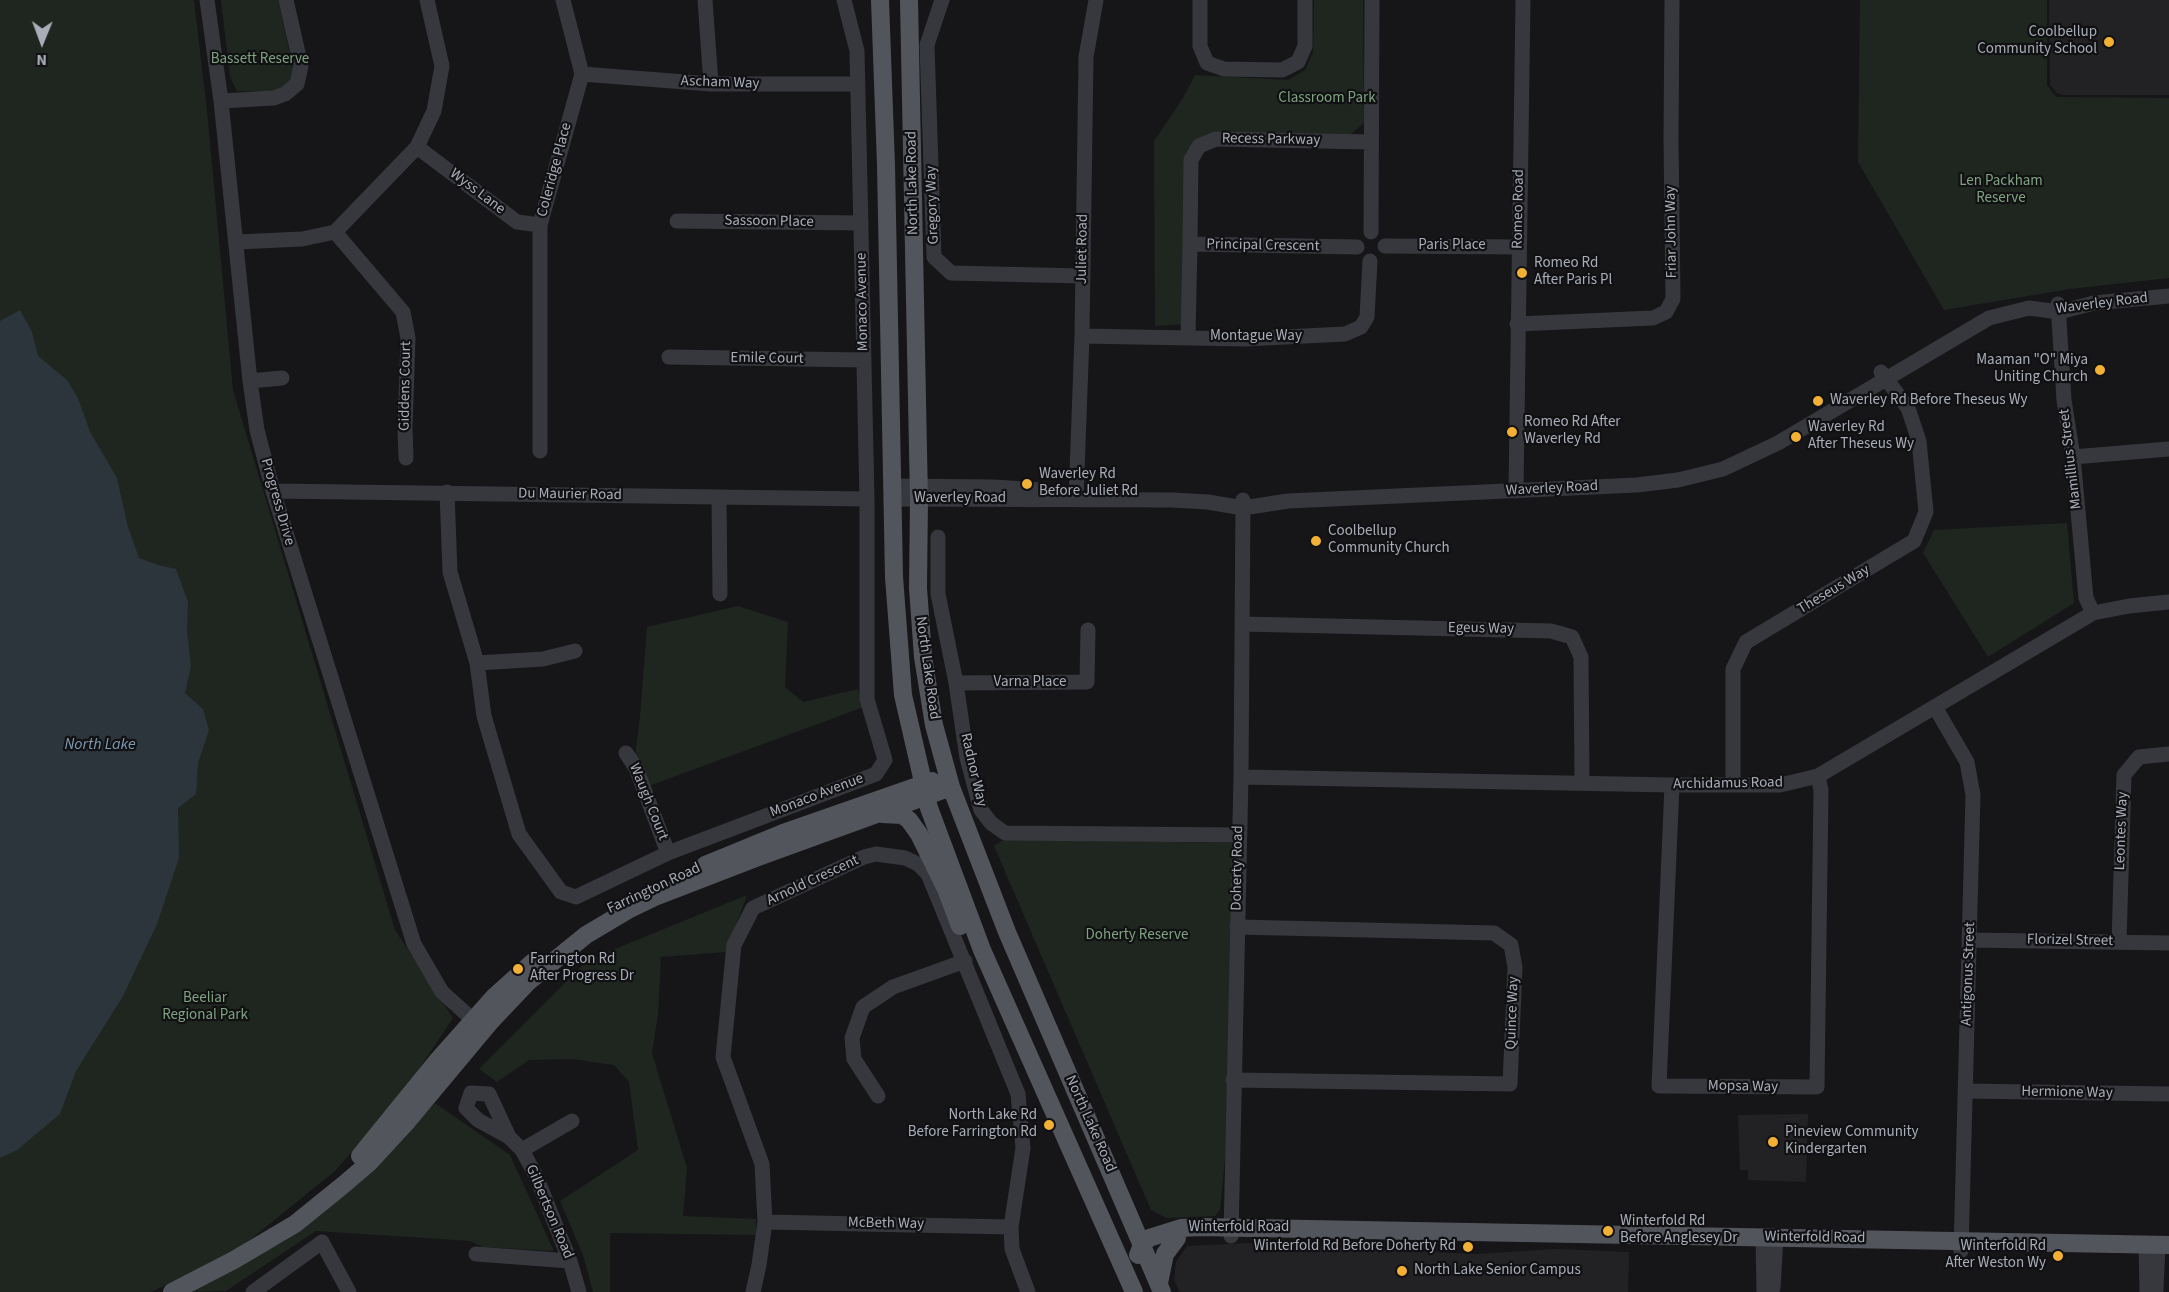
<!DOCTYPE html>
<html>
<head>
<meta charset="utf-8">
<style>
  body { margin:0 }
  #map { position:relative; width:2169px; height:1292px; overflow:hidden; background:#161618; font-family:"Source Sans 3",sans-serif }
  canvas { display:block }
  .north { position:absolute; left:12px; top:12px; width:60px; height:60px; -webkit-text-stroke:4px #111113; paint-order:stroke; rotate:181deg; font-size:16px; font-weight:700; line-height:24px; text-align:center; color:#a8adb8 }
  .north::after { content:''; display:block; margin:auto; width:21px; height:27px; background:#a8adb8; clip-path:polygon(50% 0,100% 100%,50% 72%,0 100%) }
</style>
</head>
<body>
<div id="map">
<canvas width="2169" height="1292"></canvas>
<div class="north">N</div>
</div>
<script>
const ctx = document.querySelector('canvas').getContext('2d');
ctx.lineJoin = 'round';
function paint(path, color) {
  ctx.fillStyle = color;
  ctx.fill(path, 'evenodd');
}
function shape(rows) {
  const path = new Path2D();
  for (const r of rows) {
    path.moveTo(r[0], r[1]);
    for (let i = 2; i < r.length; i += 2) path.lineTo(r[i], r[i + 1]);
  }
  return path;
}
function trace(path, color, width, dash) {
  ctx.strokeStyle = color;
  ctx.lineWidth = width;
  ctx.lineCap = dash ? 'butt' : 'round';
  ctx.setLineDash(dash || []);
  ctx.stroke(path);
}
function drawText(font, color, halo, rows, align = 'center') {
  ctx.font = font + ' "Source Sans 3",sans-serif';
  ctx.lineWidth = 4.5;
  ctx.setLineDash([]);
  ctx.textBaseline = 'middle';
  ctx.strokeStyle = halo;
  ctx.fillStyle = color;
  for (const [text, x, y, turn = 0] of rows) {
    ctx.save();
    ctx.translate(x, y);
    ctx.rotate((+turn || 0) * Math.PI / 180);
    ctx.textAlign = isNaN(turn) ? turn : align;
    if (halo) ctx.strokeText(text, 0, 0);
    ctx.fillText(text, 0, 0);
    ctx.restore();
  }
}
const built = shape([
  [2049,0,2169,0,2169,95,2062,95,2057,93,2050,85],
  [1808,1114,1806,1182,1748,1180,1748,1170,1740,1170,1738,1115],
  [1249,1243,1477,1254,1557,1249,1629,1252,1628,1292,1180,1292,1174,1280,1176,1262,1187,1246]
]);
const green = shape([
  [0,0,194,0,207,111,233,390,395,930,453,1018,405,1090,335,1171,235,1252,151,1292,0,1292],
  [221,0,278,0,294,72,289,82,282,89,272,92,237,91,230,77],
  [1314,0,1363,0,1364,123,1350,135,1205,138,1198,158,1185,324,1155,326,1154,141,1183,98,1195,75,1288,80,1305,70,1313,52],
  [1860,0,2047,0,2047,85,2056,97,2169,98,2169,278,2070,289,1944,310,1858,162],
  [2067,523,2074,603,1988,657,1923,553,1934,530],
  [738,606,788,622,785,687,803,702,858,689,864,707,646,787,635,756,640,716,647,627],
  [1005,839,1234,843,1227,1138,1220,1210,1215,1216,1166,1218,1151,1210,994,846],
  [747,895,726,952,661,957,658,1014,652,1053,687,1168,683,1216,756,1219,756,1235,610,1233,610,1292,593,1292,583,1255,560,1201,638,1150,629,1082,614,1065,572,1059,529,1060,497,1082,479,1069,588,960],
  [435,1103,510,1155,554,1251,483,1247,470,1241,316,1231,226,1291,186,1292,283,1242,364,1177]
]);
const water = shape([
  [20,310,32,332,38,356,67,380,78,398,90,432,117,478,128,527,139,558,158,565,176,569,188,602,187,631,191,666,185,693,203,709,209,730,198,763,196,794,178,808,179,858,157,924,123,996,76,1071,60,1114,17,1150,0,1158,0,321]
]);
const minor = shape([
  [207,0,221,101,250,381,257,430,273,491,414,944,442,992,482,1028],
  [705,0,711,84],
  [942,0,927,45,934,257,951,273,1083,276],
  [1200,0,1200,46,1207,63,1224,69,1282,70,1298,62,1305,46,1305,0],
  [582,74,711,84,858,84],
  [221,101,274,98,285,94,297,84,301,66,286,0],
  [417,147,517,222,540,225],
  [677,221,861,223],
  [335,232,403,312,408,338,405,428,406,458],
  [1371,232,1372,0],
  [237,242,302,239,335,232,417,147,434,111,442,66,427,0],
  [1190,244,1191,160,1199,146,1216,139,1371,142],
  [1385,246,1519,247],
  [2058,304,2064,400,2073,457,2086,598,2093,613],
  [1517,324,1653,318,1666,312,1673,299,1671,139,1672,0],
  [1082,336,1245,339,1345,334,1361,327,1367,317,1370,261],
  [1188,337,1190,244,1357,247],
  [669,357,864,360],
  [250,381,282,378],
  [540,451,540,225,582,74,563,0],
  [2073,457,2169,449],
  [891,486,993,487,1042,490],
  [273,491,867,499],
  [1516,491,1523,0],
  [447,492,450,572,477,663,484,716,519,834,561,892,576,897,668,853,876,774,885,760,867,699,867,499,857,51,844,0],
  [719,497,720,594],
  [891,499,1172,500,1208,502,1243,508,1288,501,1637,485,1678,480,1723,469,1778,443,1989,318,2029,308,2059,312,2094,303,2169,296],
  [1076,499,1082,336,1086,57,1096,0],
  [938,537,938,594,956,683,967,758,981,810,991,823,1005,833,1238,835],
  [1242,624,1551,631,1572,637,1581,657,1582,782],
  [477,663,543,659,575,651],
  [956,683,1087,682,1088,630],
  [1935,707,1967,762,1973,795,1961,1251],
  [626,753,636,768,668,853],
  [1241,777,1672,785,1780,785,1818,776,2093,613,2129,606,2169,602],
  [1672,785,1659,1086,1817,1087,1821,790,1818,776],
  [1733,785,1733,669,1746,642,1914,541,1926,512,1919,441,1908,408,1881,372],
  [1970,940,2169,943],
  [2119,942,2124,775,2139,757,2169,754],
  [1233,1080,1510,1084,1515,967,1511,945,1494,933,1237,927],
  [1965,1091,2169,1094],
  [878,1096,854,1059,852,1038,863,1007,893,987,965,961],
  [509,1137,478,1120,466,1108,471,1093,489,1094,509,1137,522,1150,536,1176,570,1261,579,1292],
  [522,1150,572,1121],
  [765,1222,762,1164,723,1057,734,945,753,908,864,857,876,854,905,858,918,864,928,874,1018,1094,1023,1148,1011,1227],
  [1231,1236,1241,777,1243,500],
  [1763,1237,1764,1292],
  [2146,1245,2147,1292],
  [476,1254,570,1261],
  [2156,1290,2158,1245],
  [253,1292,322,1242,349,1292],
  [753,1292,759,1265,765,1222,1011,1227,1012,1249,1028,1292],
  [1771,1292,1773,1288,1776,1237]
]);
const major = shape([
  [880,0,886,165,894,577,903,695,929,808,982,950,1134,1292],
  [909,0,919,499,918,588,923,657,934,725,951,787,1007,932,1162,1292],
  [882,814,902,815,909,820,919,834,946,889,960,926],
  [705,865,783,833,932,781],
  [360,1156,438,1060,494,997,533,962],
  [1138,1255,1142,1245,1149,1238,1181,1228,1200,1227,2169,1245],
  [1159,1283,1165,1254,1177,1238],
  [172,1292,234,1260,295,1224,342,1186,369,1163,405,1124,491,1021,528,982,586,935,628,910,657,896,758,857,951,787]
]);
const markers = [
  [2109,42,6,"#f2b134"],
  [1522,273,6,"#f2b134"],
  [2100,370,6,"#f2b134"],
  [1818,401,6,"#f2b134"],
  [1512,432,6,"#f2b134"],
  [1796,437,6,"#f2b134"],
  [1027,484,6,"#f2b134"],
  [1316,541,6,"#f2b134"],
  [518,969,6,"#f2b134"],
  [1049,1125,6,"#f2b134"],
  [1773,1142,6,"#f2b134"],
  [1608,1231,6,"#f2b134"],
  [1468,1247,6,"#f2b134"],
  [2058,1256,6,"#f2b134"],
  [1402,1271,6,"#f2b134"]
];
const poiNames = [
  ["Coolbellup",2097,33,"right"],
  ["Community School",2097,50,"right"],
  ["Romeo Rd",1534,264],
  ["After Paris Pl",1534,281],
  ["Maaman \"O\" Miya",2088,361,"right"],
  ["Uniting Church",2088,378,"right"],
  ["Waverley Rd Before Theseus Wy",1830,401],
  ["Romeo Rd After",1524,423],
  ["Waverley Rd",1524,440],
  ["Waverley Rd",1808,428],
  ["After Theseus Wy",1808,445],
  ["Waverley Rd",1039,475],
  ["Before Juliet Rd",1039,492],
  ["Coolbellup",1328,532],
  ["Community Church",1328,549],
  ["Farrington Rd",530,960],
  ["After Progress Dr",530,977],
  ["North Lake Rd",1037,1116,"right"],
  ["Before Farrington Rd",1037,1133,"right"],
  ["Pineview Community",1785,1133],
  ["Kindergarten",1785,1150],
  ["Winterfold Rd",1620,1222],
  ["Before Anglesey Dr",1620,1239],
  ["Winterfold Rd Before Doherty Rd",1456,1247,"right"],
  ["Winterfold Rd",2046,1247,"right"],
  ["After Weston Wy",2046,1264,"right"],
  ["North Lake Senior Campus",1414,1271]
];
const parkNames = [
  ["Bassett Reserve",260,60],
  ["Classroom Park",1327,99],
  ["Len Packham",2001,182],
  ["Reserve",2001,199],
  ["Doherty Reserve",1137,936],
  ["Beeliar",205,999],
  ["Regional Park",205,1016]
];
const streetNames = [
  ["Ascham Way",720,83,2],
  ["Recess Parkway",1271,140,1],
  ["Coleridge Place",555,170,-75],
  ["North Lake Road",913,183,-91],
  ["Wyss Lane",477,192,37],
  ["Gregory Way",933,205,-92],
  ["Romeo Road",1519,209,-89],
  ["Sassoon Place",769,222,1],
  ["Friar John Way",1672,232,-91],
  ["Principal Crescent",1263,246,1],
  ["Paris Place",1452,246],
  ["Juliet Road",1083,249,-89],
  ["Monaco Avenue",863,302,-91],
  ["Waverley Road",2102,304,-7],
  ["Montague Way",1256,337],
  ["Emile Court",767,359,1],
  ["Giddens Court",406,386,-89],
  ["Mamillius Street",2071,459,-97],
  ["Waverley Road",1552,489,-3],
  ["Du Maurier Road",570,495,1],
  ["Waverley Road",960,499],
  ["Progress Drive",277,502,74],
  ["Theseus Way",1834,590,-31],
  ["Egeus Way",1481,629,1],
  ["North Lake Road",927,668,82],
  ["Varna Place",1030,683],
  ["Radnor Way",973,770,77],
  ["Archidamus Road",1728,784,-1],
  ["Monaco Avenue",817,796,-21],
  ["Waugh Court",648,802,68],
  ["Leontes Way",2122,831,-88],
  ["Doherty Road",1238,868,-89],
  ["Arnold Crescent",813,881,-25],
  ["Farrington Road",654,889,-25],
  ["Florizel Street",2070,941,1],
  ["Antigonus Street",1969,974,-88],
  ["Quince Way",1513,1013,-88],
  ["Mopsa Way",1743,1087,1],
  ["Hermione Way",2067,1093,1],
  ["North Lake Road",1090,1124,66],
  ["Gilbertson Road",549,1212,67],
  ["McBeth Way",886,1224,1],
  ["Winterfold Road",1239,1228],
  ["Winterfold Road",1815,1238,1]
];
const waterNames = [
  ["North Lake",100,745]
];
paint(built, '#222225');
paint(green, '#1e261f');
paint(water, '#2c353c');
trace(minor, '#37383d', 15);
trace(major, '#53555c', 18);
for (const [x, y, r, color] of markers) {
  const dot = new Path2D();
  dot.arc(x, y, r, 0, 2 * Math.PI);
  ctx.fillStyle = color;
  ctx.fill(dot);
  trace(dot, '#111113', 2);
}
drawText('15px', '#a8adb8', '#111113', poiNames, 'left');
drawText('15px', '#7fa381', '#111113', parkNames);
drawText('15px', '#a8adb8', '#111113', streetNames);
drawText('italic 16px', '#7f9bb3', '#111113', waterNames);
</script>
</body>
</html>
